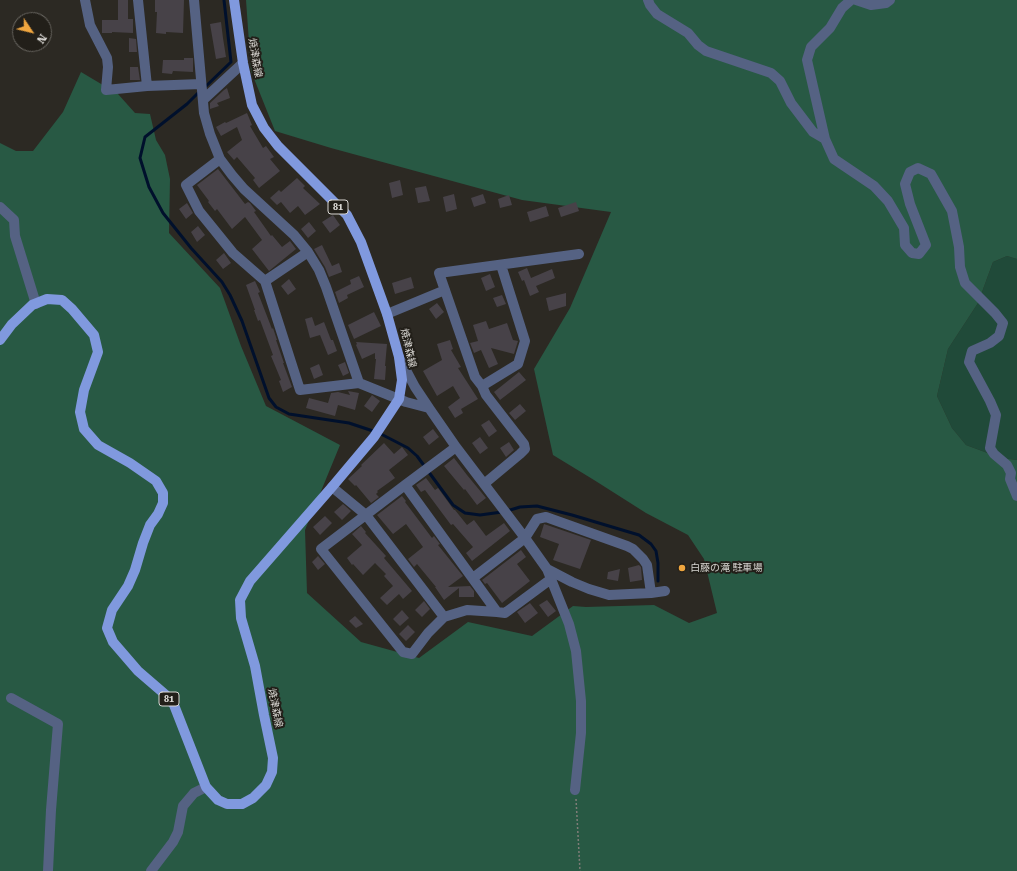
<!DOCTYPE html>
<html>
<head>
<meta charset="utf-8">
<style>
  body { margin:0 }
  #map { position:relative; width:1017px; height:871px; overflow:hidden; background:#2c2923; font-family:"Roboto Serif",serif }
  canvas { display:block }
  .north { position:absolute; left:12px; top:12px; width:40px; height:40px; box-sizing:border-box; background:#221f19; border:1px solid #6b6863; border-radius:50%; rotate:125deg; font-size:11px; font-weight:700; line-height:16px; text-align:center; color:#d8d6d2 }
  .north::after { content:''; display:block; margin:auto; width:14px; height:18px; background:#f0a63f; clip-path:polygon(50% 0,100% 100%,50% 72%,0 100%) }
</style>
</head>
<body>
<div id="map">
<canvas width="1017" height="871"></canvas>
<div class="north">N</div>
</div>
<script>
const ctx = document.querySelector('canvas').getContext('2d');
ctx.lineJoin = 'round';
function paint(path, color) {
  ctx.fillStyle = color;
  ctx.fill(path, 'evenodd');
}
function shape(rows) {
  const path = new Path2D();
  for (const r of rows) {
    path.moveTo(r[0], r[1]);
    for (let i = 2; i < r.length; i += 2) path.lineTo(r[i], r[i + 1]);
  }
  return path;
}
function trace(path, color, width, dash) {
  ctx.strokeStyle = color;
  ctx.lineWidth = width;
  ctx.lineCap = dash ? 'butt' : 'round';
  ctx.setLineDash(dash || []);
  ctx.stroke(path);
}
function drawText(font, color, halo, rows, align = 'center') {
  ctx.font = font + ' "Roboto Serif","Noto Sans JP",serif';
  ctx.lineWidth = 4;
  ctx.setLineDash([]);
  ctx.textBaseline = 'middle';
  ctx.strokeStyle = halo;
  ctx.fillStyle = color;
  for (const [text, x, y, turn = 0] of rows) {
    ctx.save();
    ctx.translate(x, y);
    ctx.rotate((+turn || 0) * Math.PI / 180);
    ctx.textAlign = isNaN(turn) ? turn : align;
    if (halo) ctx.strokeText(text, 0, 0);
    ctx.fillText(text, 0, 0);
    ctx.restore();
  }
}
const green = shape([
  [1007,256,1017,259,1017,460,1001,458,966,445,952,428,937,396,948,349,978,303,993,262]
]);
const forest = shape([
  [246,0,1017,0,1017,259,1007,256,993,262,978,303,948,349,937,396,952,428,966,445,1001,458,1017,460,1017,871,0,871,0,143,16,151,33,151,63,112,81,72,118,94,135,113,150,114,156,140,165,155,170,179,169,233,220,288,241,346,266,406,340,445,305,530,307,593,361,642,419,658,468,622,532,636,573,606,586,607,654,605,689,623,717,613,704,559,688,535,646,513,594,480,553,455,534,369,570,308,611,212,522,200,331,148,275,131,251,71]
]);
const stream = shape([
  [204,88,231,62,224,0],
  [200,91,187,104,145,137,140,158,149,187,163,213,191,248,222,282,230,295,242,321,269,398,276,407,289,414,349,423,379,433,408,448,417,456,453,505,465,513,480,515,502,512],
  [507,511,520,507,537,506,572,515,639,535,651,544,656,551,658,563,658,581]
]);
const building = shape([
  [118,0,128,0,128,19,133,19,133,33,112,32,112,33,102,33,102,20,118,20],
  [155,0,184,0,183,33,166,32,166,34,156,33,157,12,155,12],
  [221,22,223,38,226,57,216,59,210,24],
  [129,38,136,39,137,52,129,52],
  [184,58,193,58,193,72,173,71,172,74,162,73,163,60,184,60],
  [130,67,138,67,140,80,130,80],
  [227,88,230,98,217,103,219,106,210,109,210,103,224,90],
  [247,113,252,125,250,126,263,148,266,146,274,157,270,159,280,171,259,188,253,180,255,178,237,157,234,160,227,152,242,140,237,127,221,136,216,127,225,122,226,123],
  [218,169,245,204,248,202,250,203,256,211,254,212,271,236,272,235,282,247,290,241,296,249,269,271,252,249,262,240,245,217,232,229,217,209,215,211,208,202,209,201,197,185],
  [297,178,305,186,303,188,320,204,305,215,298,206,290,213,281,202,277,205,270,198,279,190,281,192],
  [400,180,403,195,392,198,389,183],
  [426,186,430,201,418,203,415,188],
  [454,194,457,209,446,212,443,197],
  [483,194,486,203,474,207,471,198],
  [509,195,512,205,500,208,498,199],
  [576,202,579,211,561,217,558,208],
  [187,203,193,213,186,219,179,209],
  [546,206,549,216,530,222,527,212],
  [333,215,340,225,330,233,322,222],
  [309,222,316,231,308,238,301,229],
  [198,226,205,235,197,242,191,232],
  [322,245,332,266,339,263,342,272,329,277,325,267,314,249],
  [224,253,231,263,223,269,216,260],
  [527,268,531,278,552,269,555,278,536,286,539,292,530,296,524,280,522,281,518,272],
  [490,274,495,287,486,291,481,278],
  [359,276,364,287,347,295,348,298,339,303,335,292,351,284,350,280],
  [411,277,414,288,395,294,392,283],
  [289,279,296,289,288,295,281,286],
  [255,281,260,292,258,293,272,329,273,328,277,340,276,340,284,363,283,363,292,387,283,392,279,381,281,380,271,356,273,355,260,320,258,321,254,310,255,310,246,285],
  [566,293,566,306,549,311,546,298],
  [502,295,506,304,497,307,493,298],
  [437,303,444,312,436,319,429,309],
  [374,312,381,326,354,339,348,325],
  [312,317,315,326,324,322,331,340,333,340,337,351,328,355,320,335,310,338,305,319],
  [486,321,489,329,507,323,513,340,518,341,514,354,491,348,498,364,489,368,481,350,474,353,470,343,478,341,473,325],
  [450,340,453,349,451,350,461,367,458,368,478,399,461,409,463,413,455,418,448,407,460,398,453,386,437,396,423,371,442,360,437,344],
  [356,342,387,344,385,366,386,366,385,380,374,379,376,359,375,359,375,353,362,359,356,345,357,344],
  [345,362,349,373,343,376,338,365],
  [319,364,323,375,314,379,310,368],
  [519,372,526,380,500,400,494,392],
  [348,391,359,393,355,410,338,405,335,416,306,408,309,398,328,403,331,393,338,392,350,395],
  [372,395,380,401,372,412,364,406],
  [520,404,526,411,515,420,509,413],
  [489,420,497,431,489,437,481,425],
  [433,429,439,437,429,445,423,437],
  [480,437,488,448,480,454,472,443],
  [509,442,514,450,506,457,500,448],
  [384,443,394,454,402,447,408,455,389,470,395,478,377,491,378,492,376,494,379,497,371,503,356,485,355,486,348,479,362,466,361,465],
  [454,458,467,475,486,498,477,505,465,489,464,490,444,466],
  [426,478,435,490,438,488,454,510,455,510,467,525,474,520,486,536,504,523,510,531,472,561,466,553,473,547,453,524,451,525,425,490,421,492,416,485],
  [402,496,406,501,405,502,432,538,434,536,440,544,438,545,463,576,448,587,470,586,474,591,474,597,459,597,459,588,444,600,435,587,436,587,417,564,414,567,408,559,423,547,406,524,393,534,377,515],
  [343,504,351,511,342,520,334,512],
  [325,516,332,523,320,535,313,527],
  [544,524,591,540,580,569,553,560,559,544,540,537],
  [361,526,366,532,365,533,386,556,384,558,412,591,403,599,399,594,387,605,380,598,393,586,384,576,386,574,375,563,363,575,353,564,352,565,347,558,362,545,352,534],
  [521,550,526,557,517,564,530,581,502,603,487,583,485,584,482,580],
  [318,556,325,564,318,570,312,562],
  [639,565,641,567,642,580,630,582,628,568],
  [620,569,618,581,607,579,608,572],
  [547,600,556,611,548,617,539,605],
  [424,601,430,609,422,617,415,610],
  [530,603,538,613,525,623,517,612],
  [402,610,409,618,400,626,393,619],
  [355,616,363,624,356,628,349,621],
  [408,625,415,632,406,641,399,634]
]);
const path = shape([
  [576,799,580,871]
]);
const street = shape([
  [85,0,90,25,107,58,108,67,106,90,147,86,201,84],
  [138,0,147,86],
  [194,0,204,113,210,134,220,159,232,175,244,189,294,235,308,252,319,270,326,287,359,383],
  [648,0,650,5,657,14,688,33,698,45,706,51,771,73,780,81,791,103,813,132,825,139],
  [851,0,842,8,830,28,811,47,807,60,825,139,834,159,874,186,888,201,904,228,905,245,912,253,919,254,926,245,910,204,905,184,910,172,918,168,931,174,952,211,959,247,960,267,965,283,995,313,1003,323,999,336,990,343,972,351,969,362,990,401,996,415,990,448,994,454,1007,465,1011,473,1010,479,1017,496],
  [856,0,871,5,886,3,890,0],
  [203,100,243,63],
  [220,159,186,185,199,211,233,253,265,281,300,390,359,383,406,402,429,408,456,447,525,538,547,569,569,624,576,651,581,701,581,733,575,790],
  [0,207,14,220,15,236,36,304],
  [265,281,308,252],
  [387,314,445,290],
  [399,357,415,387,429,408],
  [482,386,518,364,525,341,501,265],
  [456,447,405,485,321,549,403,652,412,654,428,633,444,617,467,610,497,612,505,613,551,579],
  [484,484,520,454,525,449,524,444,486,395,482,386,475,377,439,273,579,254],
  [405,485,497,612],
  [332,487,366,515,444,617],
  [547,569,572,582,589,589,609,595,651,593,665,591],
  [473,578,525,538,537,519,546,517,627,546,633,549,643,559,647,565,651,593],
  [11,698,58,724,51,810,48,871],
  [151,871,173,842,178,832,183,806,194,793,206,787]
]);
const primary = shape([
  [0,340,12,324,32,305,47,299,62,300,72,309,94,335,98,352,84,390,80,412,84,429,98,445,130,463,156,481,163,493,163,503,158,514,150,525,143,543,135,570,128,586,112,610,107,628,113,642,138,671,167,696,174,705,206,787,218,800,227,804,242,804,253,798,266,785,272,772,273,758,264,715,255,666,241,618,240,600,250,581,332,487,374,437,399,399,402,380,399,357,387,314,361,242,347,215,278,146,264,128,252,105,243,63,234,0]
]);
const markers = [
  [682,568,4,"#f0a63f"]
];
const shields = [
  [338,207,20],
  [169,699,20]
];
const shieldNames = [
  ["81",338,207],
  ["81",169,699]
];
const streetNames = [
  ["焼津森線",255,58,80],
  ["焼津森線",408,348,77],
  ["焼津森線",275,708,79]
];
const poiNames = [
  ["白藤の滝 駐車場",690,568]
];
paint(green, '#204a39');
paint(forest, '#285944');
trace(stream, '#00102c', 3);
paint(building, '#474248');
trace(path, '#7f7d78', 1.5, [2, 2]);
trace(street, '#556283', 10);
trace(primary, '#8099de', 10);
for (const [x, y, r, color] of markers) {
  const dot = new Path2D();
  dot.arc(x, y, r, 0, 2 * Math.PI);
  ctx.fillStyle = color;
  ctx.fill(dot);
  trace(dot, '#221f19', 1.5);
}
for (const [x, y, w] of shields) {
  const box = new Path2D();
  box.roundRect(x - w / 2, y - 7, w, 14, 3);
  ctx.fillStyle = '#221f19';
  ctx.fill(box);
  trace(box, '#d8d6d2', 1);
}
drawText('bold 9px', '#d8d6d2', null, shieldNames);
drawText('10px', '#d8d6d2', '#221f19', streetNames);
drawText('10px', '#d8d6d2', '#221f19', poiNames, 'left');
</script>
</body>
</html>
